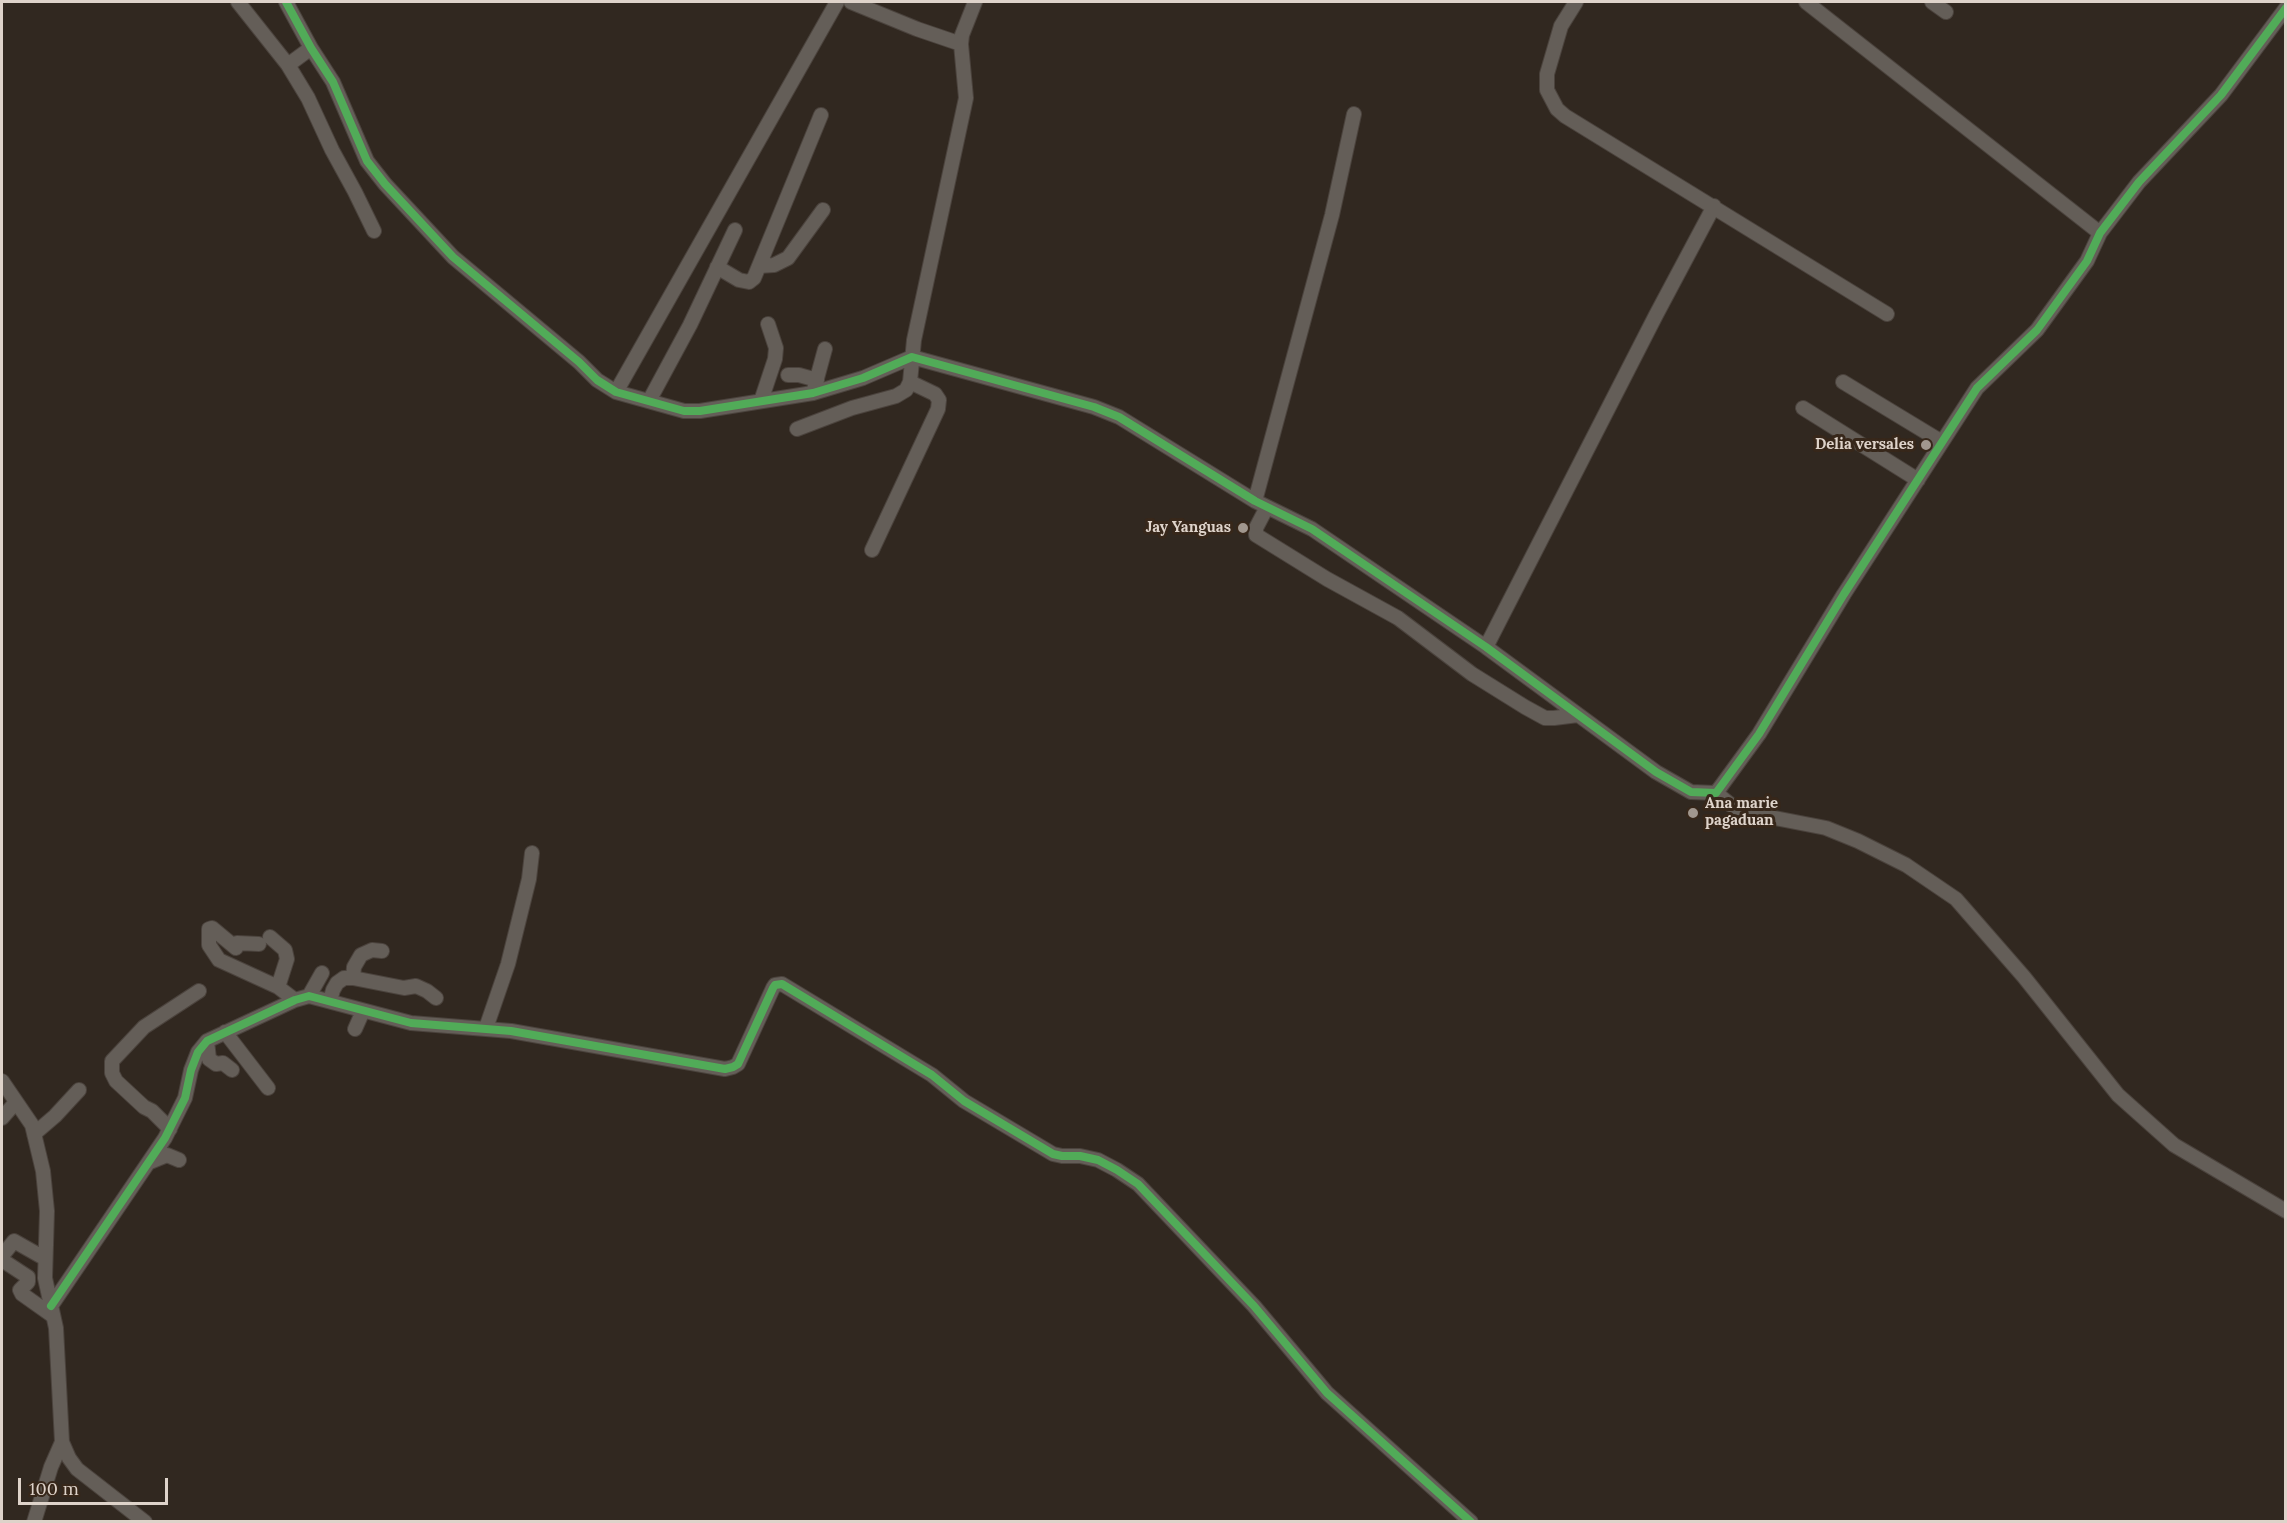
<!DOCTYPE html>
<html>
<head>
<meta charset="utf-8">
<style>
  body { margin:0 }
  #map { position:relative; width:2287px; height:1523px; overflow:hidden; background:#312820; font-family:Lora,serif }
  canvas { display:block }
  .frame { position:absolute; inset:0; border:3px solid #ded3ca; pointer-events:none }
  .scale { position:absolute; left:18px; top:1478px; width:150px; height:27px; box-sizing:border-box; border:3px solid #ded3ca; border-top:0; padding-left:8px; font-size:18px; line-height:21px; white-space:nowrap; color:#ded3ca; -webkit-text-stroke:4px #37271a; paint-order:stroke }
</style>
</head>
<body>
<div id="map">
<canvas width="2287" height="1523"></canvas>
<div class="frame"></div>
<div class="scale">100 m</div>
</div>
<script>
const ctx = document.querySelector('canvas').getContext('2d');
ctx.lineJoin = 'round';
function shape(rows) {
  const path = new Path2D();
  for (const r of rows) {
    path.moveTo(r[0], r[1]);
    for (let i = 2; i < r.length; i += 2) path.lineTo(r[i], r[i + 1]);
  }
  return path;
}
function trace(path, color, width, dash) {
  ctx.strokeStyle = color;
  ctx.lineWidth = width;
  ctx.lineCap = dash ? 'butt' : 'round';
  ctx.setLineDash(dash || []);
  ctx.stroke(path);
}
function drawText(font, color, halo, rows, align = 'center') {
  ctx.font = font + ' Lora,serif';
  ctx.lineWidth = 6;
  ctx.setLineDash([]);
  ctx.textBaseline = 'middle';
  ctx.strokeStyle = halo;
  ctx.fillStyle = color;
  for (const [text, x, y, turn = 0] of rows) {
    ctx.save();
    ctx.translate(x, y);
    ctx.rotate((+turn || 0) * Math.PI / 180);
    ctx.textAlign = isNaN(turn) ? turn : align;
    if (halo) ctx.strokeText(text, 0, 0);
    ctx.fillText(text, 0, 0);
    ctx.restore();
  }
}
const minor = shape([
  [238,2,288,65,308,98,332,150,355,192,374,231],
  [286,2,311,48,333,82,367,161,385,184,453,257,579,362,597,380,616,392,684,411,700,411,813,393,863,378,912,357,1094,407,1119,417,1255,501,1312,529,1486,647,1656,772,1691,792,1716,793,1759,734,1844,594,1977,388,2037,330,2087,261,2100,233,2139,182,2221,95,2286,8],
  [851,2,917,29,961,44],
  [1576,2,1561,26,1547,74,1547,90,1557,109,1565,116,1887,314],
  [1806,2,2100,233],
  [1932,2,1946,12],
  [288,65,311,48],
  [759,266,774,265,788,258,823,210],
  [717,267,739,280,749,282,754,278,821,115],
  [788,375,799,375,817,380],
  [1843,382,1942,442],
  [616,392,837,2],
  [813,393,825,349],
  [649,401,690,325,735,230],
  [761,401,775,359,776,348,768,324],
  [1803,408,1918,480],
  [797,429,852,408,896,396,906,390,910,382,914,340,966,98,961,44,962,35,975,2],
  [1255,501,1332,215,1354,114],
  [1267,507,1256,528,1256,535,1327,579,1398,618,1472,674,1525,707,1545,718,1554,718,1578,715],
  [872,550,938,409,939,400,935,394,910,382],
  [1486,647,1656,315,1714,206],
  [1716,793,1731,805,1749,813,1826,828,1858,841,1906,865,1956,899,2024,977,2118,1095,2174,1145,2286,1211],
  [270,937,285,950,287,959,278,987],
  [237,943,259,944],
  [236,948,212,928,209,929,209,945,219,960,278,987,295,1000],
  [353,978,354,967,361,955,372,950,382,951],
  [309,996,322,973],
  [330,1001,333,990,337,983,344,978,353,978,404,988,416,986,427,991,436,998],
  [486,1028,508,964,529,879,532,853],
  [355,1029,363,1011],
  [225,1032,268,1088],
  [207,1041,209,1059,216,1064,223,1063,232,1070],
  [2,1081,32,1125,43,1171,47,1211,45,1278,56,1328,62,1442,69,1458,77,1469,145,1522],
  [2,1118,16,1102],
  [170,1129,152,1111,144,1107,116,1081,112,1073,112,1061,144,1027,199,991],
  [34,1134,55,1116,79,1090],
  [150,1162,167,1155,179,1160],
  [2,1256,14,1241,44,1258],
  [2,1260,28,1277,28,1282,20,1290,22,1294,53,1316],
  [51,1306,165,1138,185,1098,191,1070,198,1052,207,1041,295,1000,309,996,411,1023,511,1031,725,1069,733,1067,738,1064,773,988,775,985,782,984,932,1075,964,1101,1053,1154,1062,1156,1080,1156,1098,1160,1117,1170,1138,1184,1254,1306,1327,1393,1471,1522],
  [34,1522,51,1467,62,1442]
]);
const cycleway = shape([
  [286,2,311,48,333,82,367,161,385,184,453,257,579,362,597,380,616,392,684,411,700,411,813,393,863,378,912,357,1094,407,1119,417,1255,501,1312,529,1486,647,1656,772,1691,792,1716,793,1759,734,1844,594,1977,388,2037,330,2087,261,2100,233,2139,182,2221,95,2286,8],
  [51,1306,165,1138,185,1098,191,1070,198,1052,207,1041,295,1000,309,996,411,1023,511,1031,725,1069,733,1067,738,1064,773,988,775,985,782,984,932,1075,964,1101,1053,1154,1062,1156,1080,1156,1098,1160,1117,1170,1138,1184,1254,1306,1327,1393,1471,1522]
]);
const markers = [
  [1926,445,6,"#a1978e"],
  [1243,528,6,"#a1978e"],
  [1693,813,6,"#a1978e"]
];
const poiNames = [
  ["Delia versales",1914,445],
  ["Jay Yanguas",1231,528],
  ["Ana marie",1705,804,"left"],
  ["pagaduan",1705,821,"left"]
];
trace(minor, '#4b433d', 16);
trace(minor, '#645e58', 14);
trace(cycleway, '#51ab58', 8);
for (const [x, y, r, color] of markers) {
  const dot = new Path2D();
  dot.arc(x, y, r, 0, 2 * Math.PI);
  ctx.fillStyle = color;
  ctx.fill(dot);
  trace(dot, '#37271a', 2);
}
drawText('bold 15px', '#ded3ca', '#37271a', poiNames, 'right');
</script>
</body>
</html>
